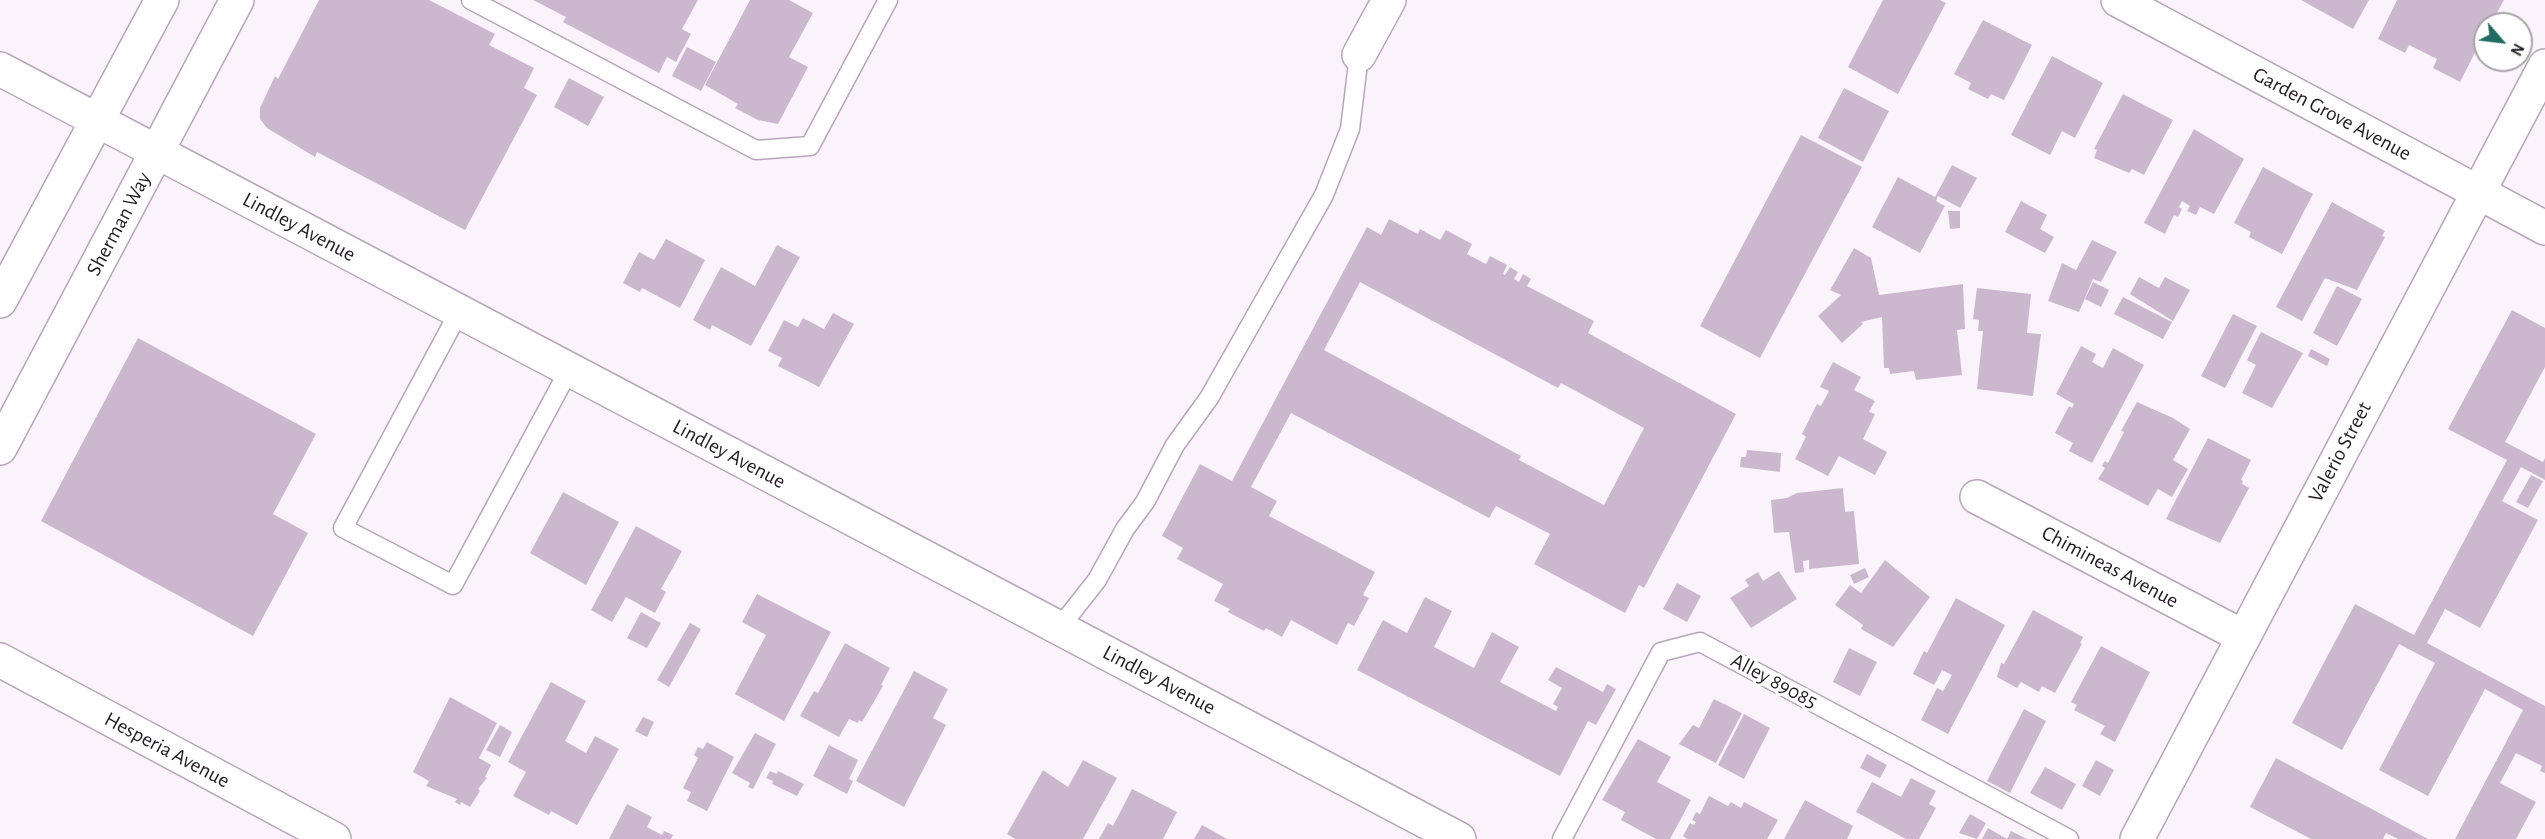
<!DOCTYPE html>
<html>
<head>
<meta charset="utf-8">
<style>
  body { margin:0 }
  #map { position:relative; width:2545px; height:839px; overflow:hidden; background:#fbf3fc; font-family:"Alegreya Sans",sans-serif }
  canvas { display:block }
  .north { position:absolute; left:2473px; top:12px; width:60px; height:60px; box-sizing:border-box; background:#fff; border:2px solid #a7a4a7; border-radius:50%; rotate:118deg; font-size:16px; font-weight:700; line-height:24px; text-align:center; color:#231c24 }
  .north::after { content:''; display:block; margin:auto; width:21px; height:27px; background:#226b64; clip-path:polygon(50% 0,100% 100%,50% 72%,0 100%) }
</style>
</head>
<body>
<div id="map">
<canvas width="2545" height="839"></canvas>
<div class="north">N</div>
</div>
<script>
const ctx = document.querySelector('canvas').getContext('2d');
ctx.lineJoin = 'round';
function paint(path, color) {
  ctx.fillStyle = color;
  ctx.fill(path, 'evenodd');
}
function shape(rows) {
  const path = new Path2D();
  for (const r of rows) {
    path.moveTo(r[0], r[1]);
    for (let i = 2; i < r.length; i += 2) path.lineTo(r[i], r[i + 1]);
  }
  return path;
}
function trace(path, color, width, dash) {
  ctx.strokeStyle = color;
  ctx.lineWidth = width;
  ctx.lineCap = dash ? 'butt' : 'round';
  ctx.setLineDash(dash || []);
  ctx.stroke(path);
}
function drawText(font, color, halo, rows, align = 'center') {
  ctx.font = font + ' "Alegreya Sans",sans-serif';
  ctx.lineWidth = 6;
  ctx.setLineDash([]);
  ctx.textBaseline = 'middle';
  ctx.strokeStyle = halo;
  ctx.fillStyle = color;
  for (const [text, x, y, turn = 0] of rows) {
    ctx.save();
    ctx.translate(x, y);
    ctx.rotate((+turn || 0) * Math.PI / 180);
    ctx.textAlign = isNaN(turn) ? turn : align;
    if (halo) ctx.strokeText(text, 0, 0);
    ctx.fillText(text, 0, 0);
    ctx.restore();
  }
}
const building = shape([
  [319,0,429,0,495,34,489,45,534,68,524,88,537,95,465,230,317,152,315,157,267,128,260,119,260,108,275,76,278,79],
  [533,0,698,0,682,29,691,34,676,62,667,57,659,73,563,22,566,17],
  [750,0,789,0,813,13,789,57,808,67,778,124,758,120,735,108,738,104,705,85],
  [1883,0,1940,0,1946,3,1898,94,1848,67],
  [2301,0,2369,0,2353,29],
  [2397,0,2504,0,2491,24,2485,24,2485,33,2460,82,2433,68,2437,59,2409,45,2405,53,2378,39],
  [1983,20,2032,45,2004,100,1991,94,1988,99,1968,89,1971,83,1954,74],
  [687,47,716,62,701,91,672,76],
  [2052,56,2103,83,2075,138,2062,131,2050,155,2011,135],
  [569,78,604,97,588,126,554,107],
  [1844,88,1889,111,1863,162,1818,138],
  [2123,94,2173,120,2144,175,2132,169,2129,173,2094,158,2097,150,2094,149],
  [2194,129,2244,159,2214,214,2200,207,2196,215,2187,211,2190,206,2182,201,2179,207,2182,209,2178,217,2174,215,2165,234,2144,223],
  [1801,135,1862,167,1760,358,1700,326],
  [1952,165,1977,178,1960,208,1938,196,1936,201,1945,206,1920,253,1872,227,1898,177,1935,197],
  [2263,167,2313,194,2282,254,2249,237,2251,232,2234,223],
  [2021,201,2047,215,2040,229,2054,237,2045,253,2005,232],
  [2332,202,2385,231,2382,236,2385,237,2357,290,2325,278,2302,321,2276,307],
  [1948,211,1960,211,1960,228,1950,229],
  [1389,219,1418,234,1420,229,1440,240,1446,230,1472,244,1467,254,1486,264,1490,256,1507,265,1503,274,1505,275,1510,267,1518,272,1514,279,1519,282,1523,274,1531,279,1527,286,1594,321,1588,333,1736,414,1644,588,1639,585,1625,613,1534,564,1550,534,1496,506,1489,518,1291,413,1251,487,1277,501,1269,516,1375,572,1363,595,1369,598,1354,626,1348,623,1337,645,1291,620,1282,637,1266,628,1264,631,1228,612,1230,609,1214,601,1223,584,1177,559,1183,548,1162,536,1200,464,1232,481,1367,227,1381,235],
  [1360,282,1558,388,1561,383,1644,428,1604,505,1519,460,1521,456,1324,350],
  [666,239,705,260,680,308,642,288,640,292,623,283,639,252,654,260],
  [2092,240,2117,252,2101,282,2093,279,2079,312,2048,301,2062,263,2076,270],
  [777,245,800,257,751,346,712,325,710,330,693,320,721,267,755,286],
  [1854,248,1871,258,1879,295,1963,284,1965,329,1957,330,1962,375,1916,380,1914,371,1890,374,1889,368,1884,368,1882,317,1861,322,1863,324,1842,343,1818,316,1841,295,1830,290],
  [2139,277,2159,288,2165,277,2190,290,2173,321,2130,294],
  [2093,282,2109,290,2101,307,2085,299],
  [2337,286,2362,299,2337,346,2313,333],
  [1977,288,2031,294,2027,333,2041,334,2033,396,1977,389,1983,331,1978,331,1979,320,1973,319],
  [2123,297,2172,322,2163,339,2114,314],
  [2512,310,2545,328,2545,367,2505,442,2543,462,2545,458,2545,480,2521,467,2502,501,2538,520,2480,628,2445,609,2427,643,2545,706,2545,773,2540,771,2542,766,2516,753,2500,783,2536,802,2516,839,2455,839,2523,710,2485,689,2428,796,2379,770,2435,663,2399,644,2342,750,2292,723,2355,604,2414,635,2507,460,2448,429],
  [833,313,854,324,819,387,778,366,782,358,768,351,784,320,798,327,803,318,824,329],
  [2233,314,2257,326,2225,388,2201,376],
  [2261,332,2303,353,2272,408,2242,393,2256,365,2247,360],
  [138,338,316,434,273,514,308,533,253,636,41,521],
  [2081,346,2096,354,2092,362,2103,368,2113,348,2144,365,2092,463,2069,451,2073,443,2055,433,2069,406,2072,408,2074,404,2056,394],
  [2311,349,2330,359,2327,366,2308,356],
  [1833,362,1861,377,1854,390,1875,401,1869,412,1875,414,1863,439,1887,452,1875,475,1839,456,1828,476,1795,459,1806,437,1802,434,1817,404,1821,406,1829,391,1820,387],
  [2137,402,2173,418,2190,429,2173,460,2188,469,2172,497,2158,489,2148,506,2098,479,2105,468,2102,466,2105,461,2108,463,2124,432,2121,431],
  [2208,438,2251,460,2241,480,2243,481,2242,484,2249,488,2220,543,2166,519],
  [1747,450,1781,453,1780,472,1740,467,1741,457,1746,457],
  [2531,475,2543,481,2528,508,2516,502],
  [1843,488,1845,512,1854,511,1859,564,1809,569,1809,560,1803,561,1804,572,1795,573,1789,532,1774,533,1771,500,1787,498,1797,493],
  [563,492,619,522,586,585,530,553],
  [636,526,682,551,661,589,666,592,655,613,626,597,612,622,591,610],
  [1885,560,1930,597,1893,647,1861,629,1863,625,1835,605,1850,585,1861,593],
  [1865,568,1869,577,1854,584,1850,575],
  [1779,571,1797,599,1751,628,1730,598,1749,586,1745,580,1758,572,1763,581],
  [1677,583,1701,596,1687,622,1663,609],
  [757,594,831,632,784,721,735,694,766,635,742,622],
  [1425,597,1452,611,1434,647,1474,668,1492,632,1519,647,1500,682,1556,711,1558,707,1553,704,1562,688,1548,680,1556,667,1603,692,1607,684,1616,689,1596,725,1588,721,1560,776,1357,670,1383,620,1407,633],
  [1956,598,2005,625,1948,734,1921,720,1937,688,1943,691,1952,675,1942,670,1934,685,1913,674,1924,651,1927,653],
  [2033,610,2083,637,2080,643,2082,644,2055,693,2042,686,2039,692,2021,682,2017,688,1997,677,2001,663,2004,664],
  [641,612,661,623,647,648,627,638],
  [690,623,701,629,669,687,657,680],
  [845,643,890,668,881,685,883,686,862,722,859,720,858,723,849,719,839,737,800,716,814,691,818,693],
  [2101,646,2150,672,2115,742,2100,734,2105,726,2074,710,2077,705,2071,702],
  [1849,648,1877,662,1860,696,1833,682],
  [914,671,948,689,933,718,946,725,904,807,856,781],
  [551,682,586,701,565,741,586,753,595,736,619,749,577,825,551,811,549,815,513,796,526,772,508,762],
  [450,697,497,723,479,758,491,765,485,777,487,778,478,789,480,791,470,807,461,802,460,805,455,802,457,799,426,786,429,781,413,772],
  [1714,699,1742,713,1716,763,1679,744,1693,725,1699,728],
  [2024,709,2046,721,2010,793,1987,781],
  [1744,714,1770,728,1744,779,1718,765],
  [643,717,654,722,647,737,635,731],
  [500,725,512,732,500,757,486,750],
  [755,733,776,744,753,789,748,787,750,783,732,773],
  [1638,739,1671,757,1657,782,1691,800,1670,839,1656,839,1621,820,1625,812,1602,800],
  [707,742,734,757,707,811,687,801,691,792,683,788,698,758,694,755,698,747,703,749],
  [829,745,858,760,849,779,853,781,847,794,813,776],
  [1867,754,1887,765,1880,778,1860,768],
  [2276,758,2428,839,2398,839,2386,833,2383,839,2311,839,2250,807],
  [1083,760,1117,778,1083,839,1015,839,1007,834,1043,770,1068,787],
  [2096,760,2114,770,2100,796,2082,786],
  [2045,767,2076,784,2062,810,2030,793],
  [770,771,777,774,778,771,804,784,797,796,772,784,773,781,766,778],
  [1911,778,1936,791,1929,804,1936,808,1919,839,1906,839,1856,812,1872,782,1901,797],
  [1132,789,1177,812,1163,839,1099,839,1108,823,1113,826],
  [1709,796,1728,806,1731,802,1741,808,1744,802,1778,820,1767,839,1687,839,1683,836,1690,823,1694,825,1696,822,1692,820,1696,812,1700,814],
  [1805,800,1853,826,1847,839,1784,839],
  [627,804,652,817,647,827,662,835,664,831,673,835,671,839,609,839],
  [1970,814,1986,823,1977,839,1959,833],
  [1202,825,1227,839,1194,839],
  [1988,828,2007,839,2011,831,2027,839,1982,839]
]);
const service = shape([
  [471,0,756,150,810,146,888,0],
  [459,312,343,528,453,585,569,370],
  [1060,627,1097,580,1125,529,1145,502,1175,445,1209,398,1324,195,1350,129,1359,55],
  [1562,839,1661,652,1700,642,2069,839]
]);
const minor = shape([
  [2118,0,2545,228],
  [1359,55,1389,0],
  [1977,497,2242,636],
  [0,660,334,839]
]);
const tertiary = shape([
  [2137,839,2545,66]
]);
const secondary = shape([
  [0,69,1459,839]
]);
const primary = shape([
  [0,301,162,0],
  [0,448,237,0]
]);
const streetNames = [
  ["Garden Grove Avenue",2332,114,28],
  ["Sherman Way",119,224,-62],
  ["Lindley Avenue",299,227,28],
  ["Valerio Street",2340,452,-62],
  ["Lindley Avenue",729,454,28],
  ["Chimineas Avenue",2110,567,28],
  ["Lindley Avenue",1159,680,28],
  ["Alley 89085",1774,681,28],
  ["Hesperia Avenue",167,750,28]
];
paint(building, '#cbb8cf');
trace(service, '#b8a5bb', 21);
trace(minor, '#b8a5bb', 36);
trace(tertiary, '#b8a5bb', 36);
trace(secondary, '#b8a5bb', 36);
trace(primary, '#b8a5bb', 36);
trace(service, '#fff', 18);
trace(minor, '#fff', 33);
trace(tertiary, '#fff', 33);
trace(secondary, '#fff', 33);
trace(primary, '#fff', 33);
drawText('21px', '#231c24', '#fff', streetNames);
</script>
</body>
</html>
